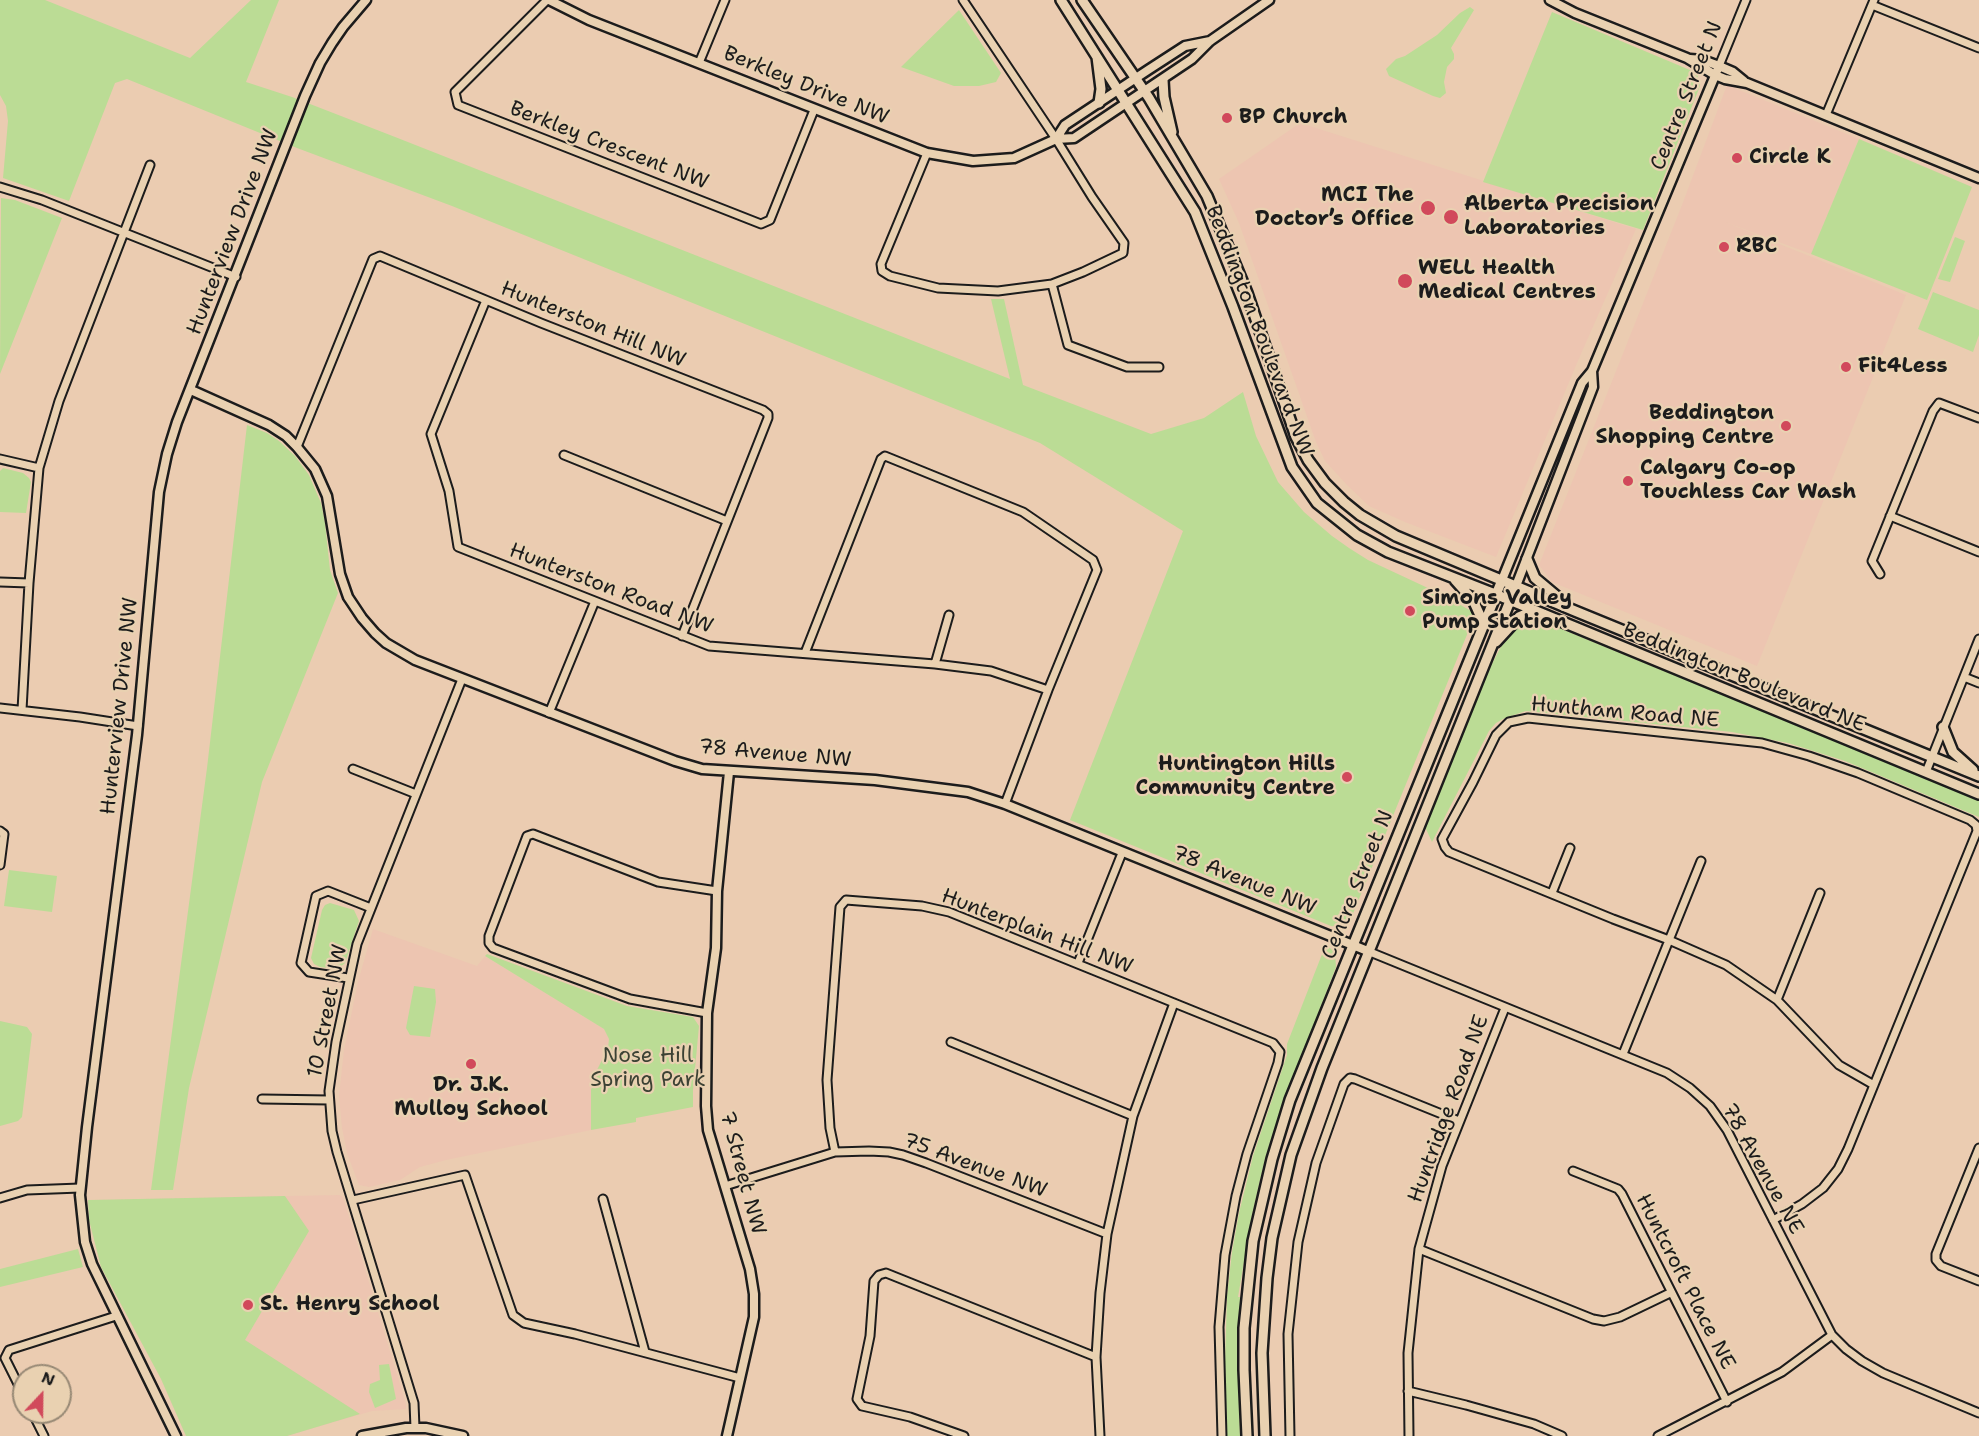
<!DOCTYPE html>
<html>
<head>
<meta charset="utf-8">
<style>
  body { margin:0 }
  #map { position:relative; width:1979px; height:1436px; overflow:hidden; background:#ebccb1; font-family:"Shantell Sans",sans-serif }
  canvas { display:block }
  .north { position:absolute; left:12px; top:1364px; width:60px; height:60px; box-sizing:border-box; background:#e9d1b1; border:2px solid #978975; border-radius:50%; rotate:22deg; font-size:16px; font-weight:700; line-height:24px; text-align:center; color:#1c1c1c }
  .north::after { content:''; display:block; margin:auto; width:21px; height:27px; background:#d1495b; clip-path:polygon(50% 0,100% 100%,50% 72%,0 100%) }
</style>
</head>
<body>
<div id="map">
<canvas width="1979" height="1436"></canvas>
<div class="north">N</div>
</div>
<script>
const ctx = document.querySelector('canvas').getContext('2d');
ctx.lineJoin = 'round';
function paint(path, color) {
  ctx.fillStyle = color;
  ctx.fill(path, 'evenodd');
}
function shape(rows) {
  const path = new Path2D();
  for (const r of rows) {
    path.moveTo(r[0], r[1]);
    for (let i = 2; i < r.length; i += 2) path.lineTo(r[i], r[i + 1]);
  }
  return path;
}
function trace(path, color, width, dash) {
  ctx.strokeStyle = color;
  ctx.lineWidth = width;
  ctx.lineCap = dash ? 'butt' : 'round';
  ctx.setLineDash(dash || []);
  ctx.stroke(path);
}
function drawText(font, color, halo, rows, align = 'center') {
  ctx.font = font + ' "Shantell Sans",sans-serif';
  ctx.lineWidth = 4.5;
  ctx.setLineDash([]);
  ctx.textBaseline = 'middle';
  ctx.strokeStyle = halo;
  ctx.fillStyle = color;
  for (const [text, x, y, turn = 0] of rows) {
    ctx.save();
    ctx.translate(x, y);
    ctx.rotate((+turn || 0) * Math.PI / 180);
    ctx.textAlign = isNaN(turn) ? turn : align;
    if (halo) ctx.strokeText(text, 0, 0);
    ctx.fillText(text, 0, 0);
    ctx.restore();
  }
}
const built = shape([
  [1727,85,1859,139,1811,254,1725,222,1906,295,1757,666,1552,582,1539,565,1682,205],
  [1300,123,1636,229,1577,363,1496,557,1405,522,1369,506,1347,485,1325,461,1316,442,1239,223,1219,179],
  [373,929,477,966,485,956,604,1029,609,1039,608,1048,591,1090,591,1130,446,1160,420,1167,400,1180,369,1187,359,1185,347,1153,342,1128,339,1096,344,1050,358,982],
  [339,1195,343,1197,406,1404,406,1409,372,1411,287,1436,186,1436,161,1379,101,1267,89,1220,88,1200]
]);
const green = shape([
  [0,0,45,0,190,58,251,0,279,0,246,82,292,97,390,135,1010,379,991,299,1004,299,1023,385,1151,434,1204,418,1243,392,1256,436,1278,482,1304,512,1332,536,1349,548,1368,560,1445,596,1471,611,1472,614,1473,620,1350,921,1342,927,1331,926,1070,820,1183,531,1040,443,452,206,297,148,127,79,115,83,69,201,3,178,8,121,6,106,0,95],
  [1470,7,1474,10,1451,48,1454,54,1454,59,1447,67,1444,82,1446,93,1440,98,1433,96,1389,76,1386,69,1396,59,1405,56,1437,35,1460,13],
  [959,10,1001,73,996,82,979,86,954,86,901,67],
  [1552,12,1697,73,1700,86,1643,230,1483,182],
  [1859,139,1972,187,1927,300,1811,254],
  [1,198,15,200,62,218,0,374],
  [1955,237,1965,241,1950,282,1938,279],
  [1933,292,1979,310,1979,335,1973,352,1918,329],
  [247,425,267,433,279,441,295,456,309,475,321,503,325,523,330,570,338,593,262,782,189,1088,173,1190,151,1190,207,768],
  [3,468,23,473,29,478,31,482,26,513,0,512,0,471],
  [1528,619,1540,621,1559,628,1979,800,1979,817,1845,761,1788,743,1732,732,1526,711,1505,718,1496,723,1489,731,1432,842,1426,829,1426,818,1483,681,1506,637,1520,622],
  [9,870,57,876,52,912,4,906],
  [330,903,354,910,359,921,345,963,338,969,320,967,314,964,311,958,322,910,325,905],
  [1326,944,1335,953,1336,967,1282,1107,1265,1159,1252,1215,1238,1297,1241,1297,1238,1363,1240,1436,1227,1436,1225,1362,1227,1296,1232,1252,1239,1213,1253,1156,1287,1055,1287,1044],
  [487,954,627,1006,693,1017,699,1026,693,1090,693,1107,636,1118,636,1122,591,1130,591,1090,596,1072,608,1048,609,1039,604,1029,485,956],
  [414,986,435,989,436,1002,430,1037,410,1035,406,1028],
  [0,1021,27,1027,32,1034,22,1117,18,1121,0,1126],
  [285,1196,309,1231,245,1340,360,1414,287,1436,186,1436,161,1379,101,1267,89,1220,88,1200],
  [78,1249,83,1267,0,1287,0,1269],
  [389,1364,396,1399,375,1408,369,1392,370,1384,380,1380,379,1365]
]);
const minor = shape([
  [547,0,455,92,458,105,761,224,770,220,814,110],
  [1872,5,1979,48],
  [699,63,725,0],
  [1719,66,1746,0],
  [1826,115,1874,0],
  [927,153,881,264,882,271,890,276,938,288,998,291,1052,284,1083,272,1123,253,1124,243,1092,197,1056,139,963,0],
  [0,187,42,200,236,277],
  [1052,284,1068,345,1127,367,1159,367],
  [486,300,431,434,449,491,458,547,709,646,935,664,991,671,1048,690],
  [297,447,373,259,380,256,541,323,763,410,768,414,768,418,682,636],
  [564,455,727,521],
  [0,459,39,468],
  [1890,516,1979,552],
  [1880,574,1872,561,1933,411,1939,403,1979,418],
  [0,582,29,583],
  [805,653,881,459,885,456,1023,512,1093,560,1097,570,1048,690,1005,804],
  [935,664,949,615],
  [1964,677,1979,683],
  [0,708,80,717,138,726],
  [22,710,29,583,39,468,59,401,150,165],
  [549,713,595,601],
  [353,769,416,794],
  [1926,772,1979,639],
  [0,831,4,834,0,865],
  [1552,893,1570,848],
  [1370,952,1667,1073,1690,1088,1710,1106,1727,1130,1832,1335,1846,1349,1862,1361,1883,1373,1979,1413],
  [1078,963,1122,853],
  [348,978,309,972,301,963,316,896,328,891,371,908],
  [1777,1000,1820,893],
  [707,1013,630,999,493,948,489,943,489,936,527,836,533,834,658,882,717,891],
  [951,1042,1133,1116],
  [1623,1054,1701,861],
  [262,1099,329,1100],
  [1979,1148,1936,1254,1936,1260,1941,1266,1979,1281],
  [835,1152,830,1128,827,1080,840,907,846,900,922,906,949,912,1273,1043,1280,1052,1278,1063,1247,1154,1236,1196,1225,1255,1219,1327,1222,1436],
  [1573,1171,1618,1189,1622,1194,1727,1402],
  [725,1186,835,1152,869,1151,889,1152,903,1155,926,1163,1107,1234],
  [0,1198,27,1190,80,1188],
  [603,1199,645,1352],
  [353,1200,465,1175,513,1315,524,1323,575,1334,740,1378],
  [1773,1220,1802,1204,1823,1188,1838,1169,1848,1149,1977,831,1976,825,1970,820,1858,773,1809,756,1762,743,1528,718,1509,722,1496,735,1473,782,1442,839,1445,847,1449,852,1613,919,1669,940,1726,965,1777,1000,1839,1065,1874,1085],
  [1419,1249,1593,1319,1604,1321,1620,1317,1670,1293],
  [1408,1391,1466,1405,1534,1424,1562,1436],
  [24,1396,5,1358,9,1350,116,1316],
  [32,1412,44,1436],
  [415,1428,414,1403,337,1152,332,1131,329,1091,336,1042,357,944,462,679],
  [964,1436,910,1417,862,1406,857,1399,870,1336,874,1281,879,1275,886,1273,1096,1357],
  [1100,1436,1096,1357,1100,1293,1107,1234,1133,1116,1174,1003],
  [1290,1436,1288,1334,1298,1242,1316,1163,1344,1084,1350,1078,1355,1079,1459,1121],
  [1409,1436,1408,1353,1419,1249,1442,1166,1505,1008],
  [1658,1436,1782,1372,1832,1335]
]);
const tertiary = shape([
  [549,0,589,20,927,153,973,161,1014,158,1056,139,1074,138,1192,59,1210,41,1269,0],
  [1550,0,1575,13,1687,58,1715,75,1725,79,1747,83,1979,178],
  [1690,59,1703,60,1719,66,1733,72,1744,81],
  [1056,139,1065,125,1148,70,1185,46,1210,41],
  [191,390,269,425,286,436,297,447,315,469,327,496,340,574,348,597,362,618,375,633,386,643,415,660,675,761,702,769,875,780,968,792,1005,804,1370,952],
  [1502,580,1582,383,1592,371,1719,66],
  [1516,586,1593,387,1592,371],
  [176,1436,92,1264,85,1242,80,1195,87,1127,137,735,159,492,167,454,177,422,305,96,320,63,332,43,343,27,366,0],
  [362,1436,406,1428,426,1428,463,1436],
  [727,1436,754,1317,754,1294,750,1269,708,1130,706,1106,707,1013,716,948,717,891,729,772]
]);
const secondary = shape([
  [1061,0,1195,212,1233,307,1292,467,1317,503,1357,535,1388,552,1495,594,1979,794],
  [1082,0,1149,98,1207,196,1247,293,1296,437,1308,460,1325,483,1344,502,1360,515,1396,536,1575,611,1979,776],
  [1097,57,1101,89,1099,103],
  [1163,80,1164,97,1172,132],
  [1527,559,1535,578,1566,604],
  [1455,580,1473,600,1483,622],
  [1496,642,1519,617,1533,611],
  [1943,727,1953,752,1973,770],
  [1247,1436,1244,1370,1244,1328,1253,1241,1272,1159,1290,1100,1502,580],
  [1265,1436,1262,1353,1267,1278,1272,1238,1291,1155,1322,1068,1516,586]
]);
const markers = [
  [1227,118,6,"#d1495b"],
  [1737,158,6,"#d1495b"],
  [1428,208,8,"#d1495b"],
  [1451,217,8,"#d1495b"],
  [1724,247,6,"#d1495b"],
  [1405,281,8,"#d1495b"],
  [1846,367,6,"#d1495b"],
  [1786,426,6,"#d1495b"],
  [1628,481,6,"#d1495b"],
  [1410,611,6,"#d1495b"],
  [1347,777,6,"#d1495b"],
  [471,1064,6,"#d1495b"],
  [248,1305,6,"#d1495b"]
];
const streetNames = [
  ["Berkley Drive NW",806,86,22],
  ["Centre Street N",1687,96,-68],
  ["Berkley Crescent NW",609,146,21],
  ["Hunterview Drive NW",233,232,-69],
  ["Hunterston Hill NW",593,325,22],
  ["Beddington Boulevard NW",1259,331,69],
  ["Hunterston Road NW",611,589,21],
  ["Beddington Boulevard NE",1744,678,22],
  ["Hunterview Drive NW",120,706,-84],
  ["Huntham Road NE",1625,713,5],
  ["78 Avenue NW",775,754,5],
  ["78 Avenue NW",1244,881,22],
  ["Centre Street N",1358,885,-68],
  ["Hunterplain Hill NW",1037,932,21],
  ["10 Street NW",328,1011,-79],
  ["Huntridge Road NE",1449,1109,-70],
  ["75 Avenue NW",975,1166,20],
  ["78 Avenue NE",1762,1169,61],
  ["7 Street NW",742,1173,75],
  ["Huntcroft Place NE",1685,1282,63]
];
const poiNames = [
  ["BP Church",1239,118],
  ["Circle K",1749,158],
  ["MCI The",1414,196,"right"],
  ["Doctor’s Office",1414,220,"right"],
  ["Alberta Precision",1464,205],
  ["Laboratories",1464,229],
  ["RBC",1736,247],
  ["WELL Health",1418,269],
  ["Medical Centres",1418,293],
  ["Fit4Less",1858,367],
  ["Beddington",1774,414,"right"],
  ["Shopping Centre",1774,438,"right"],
  ["Calgary Co-op",1640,469],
  ["Touchless Car Wash",1640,493],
  ["Simons Valley",1422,599],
  ["Pump Station",1422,623],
  ["Huntington Hills",1335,765,"right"],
  ["Community Centre",1335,789,"right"],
  ["Dr. J.K.",471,1086,"center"],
  ["Mulloy School",471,1110,"center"],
  ["St. Henry School",260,1305]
];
const parkNames = [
  ["Nose Hill",648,1057],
  ["Spring Park",648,1081]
];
paint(built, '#edc5b1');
paint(green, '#bbdc95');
trace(minor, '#1c1c1c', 11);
trace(tertiary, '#1c1c1c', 13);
trace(secondary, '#1c1c1c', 14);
trace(minor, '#e9d1b1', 7);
trace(tertiary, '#e9d1b1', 8);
trace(secondary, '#e9d1b1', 9);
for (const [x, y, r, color] of markers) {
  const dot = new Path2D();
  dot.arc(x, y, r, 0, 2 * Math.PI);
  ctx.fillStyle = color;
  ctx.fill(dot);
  trace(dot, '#e9d1b1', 2);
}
drawText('21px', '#1c1c1c', '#e9d1b1', streetNames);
drawText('bold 21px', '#1c1c1c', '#e9d1b1', poiNames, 'left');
drawText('21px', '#3c4234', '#e9d1b1', parkNames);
</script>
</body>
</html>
